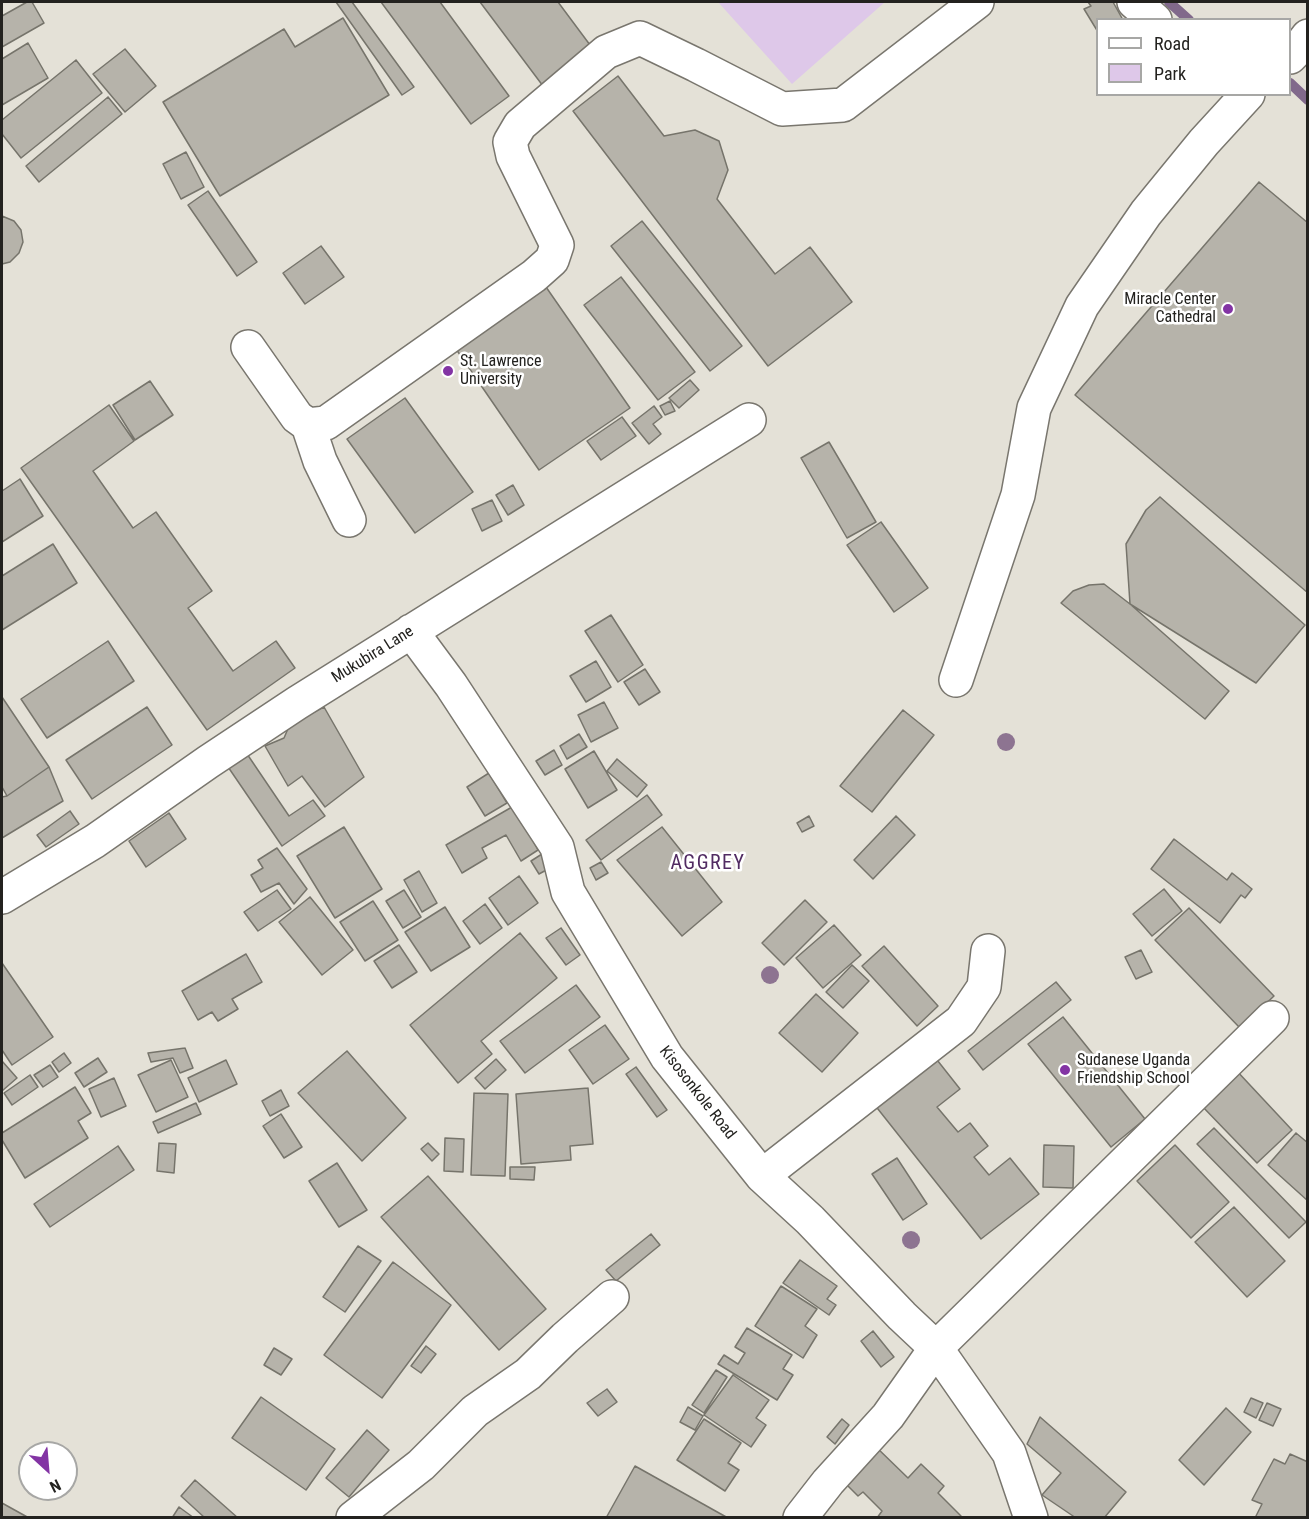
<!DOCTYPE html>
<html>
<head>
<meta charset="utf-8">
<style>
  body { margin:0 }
  #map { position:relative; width:1309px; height:1519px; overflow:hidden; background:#e4e1d7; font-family:"Roboto Condensed",sans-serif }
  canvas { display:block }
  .frame { position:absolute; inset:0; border:3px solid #23221f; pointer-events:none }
  .legend { position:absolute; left:1096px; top:18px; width:195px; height:78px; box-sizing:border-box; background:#fff; border:2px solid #a7a7a5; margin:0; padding:8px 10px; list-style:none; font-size:18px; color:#23221f }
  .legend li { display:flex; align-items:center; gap:12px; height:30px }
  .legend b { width:30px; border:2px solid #a7a7a5 }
  .north { position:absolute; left:18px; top:1441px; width:60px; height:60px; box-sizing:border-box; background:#fff; border:2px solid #a7a7a5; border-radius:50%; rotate:154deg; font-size:16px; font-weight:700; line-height:24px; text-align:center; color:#23221f }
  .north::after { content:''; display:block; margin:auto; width:21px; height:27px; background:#8334a4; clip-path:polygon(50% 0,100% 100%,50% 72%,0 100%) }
</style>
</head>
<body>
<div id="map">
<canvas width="1309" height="1519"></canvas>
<div class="frame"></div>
<ul class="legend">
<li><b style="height:8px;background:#fff"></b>Road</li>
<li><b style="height:16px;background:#dec8e9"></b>Park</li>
</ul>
<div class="north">N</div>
</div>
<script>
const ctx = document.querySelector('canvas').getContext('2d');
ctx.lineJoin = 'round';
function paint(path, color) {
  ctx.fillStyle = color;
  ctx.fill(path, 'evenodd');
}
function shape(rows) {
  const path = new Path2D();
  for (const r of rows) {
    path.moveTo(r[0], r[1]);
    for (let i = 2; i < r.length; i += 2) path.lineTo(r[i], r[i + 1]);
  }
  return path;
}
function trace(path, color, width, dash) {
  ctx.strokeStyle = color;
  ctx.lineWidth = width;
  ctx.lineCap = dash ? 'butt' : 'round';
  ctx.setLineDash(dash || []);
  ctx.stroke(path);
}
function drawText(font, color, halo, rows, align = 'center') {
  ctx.font = font + ' "Roboto Condensed",sans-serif';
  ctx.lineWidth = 5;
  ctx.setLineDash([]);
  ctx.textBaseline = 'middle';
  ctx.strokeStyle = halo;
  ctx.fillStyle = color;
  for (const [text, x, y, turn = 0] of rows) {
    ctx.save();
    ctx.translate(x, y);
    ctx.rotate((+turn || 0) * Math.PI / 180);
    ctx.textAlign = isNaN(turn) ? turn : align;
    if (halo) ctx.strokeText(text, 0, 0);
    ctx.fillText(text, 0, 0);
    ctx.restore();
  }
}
const green = shape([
  [718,2,885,2,792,84]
]);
const stream = shape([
  [1169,2,1189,20],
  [1290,83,1308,100]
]);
const building = shape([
  [27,2,32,2,44,23,2,47,2,16,27,2],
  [336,2,352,2,414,87,402,95,336,2],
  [381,2,440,2,509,96,471,124,381,2],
  [480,2,558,2,593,49,543,86,480,2],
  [1088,2,1113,2,1123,20,1098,20,1098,32,1084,9,1091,6,1088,2],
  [343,18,389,95,220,196,163,102,284,29,295,47,343,18],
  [28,43,48,78,2,105,2,59,28,43],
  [125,49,156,86,125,112,93,74,125,49],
  [76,60,102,93,21,158,2,134,2,120,76,60],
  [618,76,664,136,695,130,719,141,728,170,717,199,775,274,810,247,852,302,768,366,573,111,618,76],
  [108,97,122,114,39,182,26,166,108,97],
  [186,152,204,187,181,199,163,164,186,152],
  [1259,182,1308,223,1308,593,1075,395,1259,182],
  [208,191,257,262,237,276,188,205,208,191],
  [2,216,14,221,21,230,23,242,19,253,10,262,2,264,2,216],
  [642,221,742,346,710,371,611,246,642,221],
  [321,246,344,277,305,304,283,273,321,246],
  [621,277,695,372,658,400,584,305,621,277],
  [546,287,630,408,539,470,456,349,546,287],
  [690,380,699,390,679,408,669,398,690,380],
  [150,381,173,415,135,440,113,405,150,381],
  [405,398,473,492,415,533,347,439,405,398],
  [670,401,675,411,665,415,660,406,670,401],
  [109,405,134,441,93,471,133,528,156,512,212,591,188,608,233,671,276,641,295,668,207,730,21,468,109,405],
  [654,406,662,417,653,424,661,434,649,444,632,423,654,406],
  [622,417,636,436,601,460,587,441,622,417],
  [829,442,876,522,847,538,801,458,829,442],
  [20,479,43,516,2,542,2,491,20,479],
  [513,485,524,505,508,515,496,495,513,485],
  [1160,497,1305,625,1256,683,1130,604,1126,544,1146,510,1160,497],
  [492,500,502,521,482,531,472,509,492,500],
  [881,522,928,588,894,612,847,545,881,522],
  [53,544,77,583,2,630,2,576,53,544],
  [1104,584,1130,604,1229,691,1205,719,1061,603,1073,591,1089,585,1104,584],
  [611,615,643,665,618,682,585,631,611,615],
  [108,641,134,681,47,738,21,699,108,641],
  [596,661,611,687,586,702,570,676,596,661],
  [645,669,660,692,639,705,624,682,645,669],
  [2,697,49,767,7,796,2,787,2,697],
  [604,702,618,728,591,742,578,715,604,702],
  [147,707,172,745,92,799,66,760,147,707],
  [324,707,364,777,325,807,302,776,288,786,265,746,284,738,290,724,324,707],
  [903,710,934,735,872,812,840,786,903,710],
  [579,734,587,747,567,759,560,746,579,734],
  [243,748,289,816,313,800,325,816,282,846,224,761,243,748],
  [554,750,562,765,545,775,536,761,554,750],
  [594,751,617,790,588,808,565,769,594,751],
  [617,759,647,785,637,797,607,771,617,759],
  [49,767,63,801,2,838,2,797,7,796,49,767],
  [489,773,507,803,485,816,467,787,489,773],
  [647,795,662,815,601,860,586,840,647,795],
  [512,807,522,824,527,820,530,835,538,850,521,861,506,835,482,848,487,858,462,873,446,845,512,807],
  [70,811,79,824,46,847,37,835,70,811],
  [169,813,186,839,146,867,129,841,169,813],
  [809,816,814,826,802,832,797,823,809,816],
  [896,816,915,835,873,879,854,860,896,816],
  [344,827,382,889,335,918,297,856,344,827],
  [662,827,722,902,682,936,617,860,662,827],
  [1174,839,1227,880,1232,873,1252,889,1245,898,1241,895,1220,923,1151,869,1174,839],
  [277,848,307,889,294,904,279,883,261,892,251,875,263,868,258,860,277,848],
  [542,854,550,868,539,874,531,861,542,854],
  [601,862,608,873,596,880,590,868,601,862],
  [419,871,437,903,422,912,404,880,419,871],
  [519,876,538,903,508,925,489,898,519,876],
  [1164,889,1182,911,1152,936,1133,914,1164,889],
  [277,890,291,909,258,931,244,912,277,890],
  [404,890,421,917,403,928,386,901,404,890],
  [310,897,353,950,322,975,279,922,310,897],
  [805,900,827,922,784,965,762,943,805,900],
  [373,901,398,940,365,961,340,922,373,901],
  [485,904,502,928,480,944,463,921,485,904],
  [445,907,470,947,431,971,405,932,445,907],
  [1189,908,1274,996,1240,1028,1155,940,1189,908],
  [834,925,861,955,823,988,796,958,834,925],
  [561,928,580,955,566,965,546,938,561,928],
  [520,933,557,978,481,1041,492,1054,458,1083,410,1025,520,933],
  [399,945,417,972,392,988,374,961,399,945],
  [884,946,938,1006,917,1026,862,966,884,946],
  [1141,950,1152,972,1136,979,1125,957,1141,950],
  [246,954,262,982,232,999,238,1009,218,1021,212,1012,198,1020,182,991,246,954],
  [2,963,53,1037,12,1065,2,1050,2,963],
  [852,965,869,981,843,1008,826,992,852,965],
  [1056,982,1071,1000,983,1070,968,1051,1056,982],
  [576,985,600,1017,525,1073,500,1041,576,985],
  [816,994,858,1033,822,1072,779,1033,816,994],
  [1063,1017,1145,1119,1111,1147,1028,1044,1063,1017],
  [605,1025,629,1059,593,1084,569,1050,605,1025],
  [185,1048,193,1068,180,1073,173,1058,151,1062,148,1053,185,1048],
  [347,1051,406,1118,362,1161,298,1093,347,1051],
  [930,1051,960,1089,937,1107,958,1132,970,1123,988,1146,974,1157,989,1175,1010,1158,1039,1194,981,1239,870,1099,930,1051],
  [64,1053,71,1063,59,1072,52,1062,64,1053],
  [98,1058,107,1072,84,1087,75,1073,98,1058],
  [496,1059,506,1070,485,1089,475,1078,496,1059],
  [171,1060,188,1097,156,1112,138,1075,171,1060],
  [226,1060,237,1084,199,1102,188,1078,226,1060],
  [2,1061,17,1078,2,1091,2,1061],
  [50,1065,58,1077,43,1087,34,1075,50,1065],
  [636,1067,667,1110,657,1117,626,1074,636,1067],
  [1235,1069,1292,1130,1257,1163,1200,1104,1235,1069],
  [30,1075,38,1087,12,1105,4,1093,30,1075],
  [114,1078,126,1106,101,1117,89,1089,114,1078],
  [75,1087,91,1113,78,1121,88,1138,25,1178,2,1140,2,1133,75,1087],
  [588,1088,593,1144,570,1146,571,1160,521,1164,516,1094,588,1088],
  [281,1090,289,1106,270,1116,262,1101,281,1090],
  [474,1093,508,1094,505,1176,471,1175,474,1093],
  [196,1103,201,1114,158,1133,153,1122,196,1103],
  [281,1114,302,1147,284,1158,263,1126,281,1114],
  [1214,1128,1306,1222,1289,1238,1197,1144,1214,1128],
  [1296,1133,1308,1143,1308,1201,1268,1165,1296,1133],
  [445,1138,464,1139,463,1172,444,1171,445,1138],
  [159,1143,176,1144,174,1173,157,1171,159,1143],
  [428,1143,439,1154,432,1161,421,1149,428,1143],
  [1044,1145,1074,1146,1073,1188,1043,1187,1044,1145],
  [1175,1145,1229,1202,1191,1238,1137,1181,1175,1145],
  [118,1146,134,1170,50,1227,34,1204,118,1146],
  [897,1158,927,1204,903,1220,872,1174,897,1158],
  [337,1163,367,1210,339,1227,309,1181,337,1163],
  [510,1167,535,1167,534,1180,510,1179,510,1167],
  [428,1176,546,1309,499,1350,381,1217,428,1176],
  [1234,1207,1285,1261,1247,1297,1195,1242,1234,1207],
  [651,1234,660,1245,616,1281,606,1270,651,1234],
  [358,1246,381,1261,345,1312,323,1297,358,1246],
  [800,1260,837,1286,827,1299,836,1305,829,1315,783,1283,800,1260],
  [393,1262,451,1305,382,1398,324,1355,393,1262],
  [781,1286,817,1309,805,1326,817,1335,803,1358,755,1326,781,1286],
  [747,1328,792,1355,783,1369,793,1375,777,1400,718,1364,724,1355,738,1364,745,1353,735,1347,747,1328],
  [873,1331,894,1357,881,1367,861,1341,873,1331],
  [426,1346,436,1354,421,1373,411,1366,426,1346],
  [274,1348,292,1359,281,1375,264,1365,274,1348],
  [716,1370,727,1377,704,1413,692,1405,716,1370],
  [733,1375,769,1400,756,1418,766,1425,751,1447,704,1415,733,1375],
  [607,1389,617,1402,598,1416,587,1403,607,1389],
  [261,1397,335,1449,306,1490,232,1438,261,1397],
  [1251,1398,1263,1403,1256,1418,1244,1412,1251,1398],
  [1267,1403,1281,1409,1273,1426,1259,1420,1267,1403],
  [688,1407,703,1416,695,1430,680,1422,688,1407],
  [1226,1408,1251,1432,1204,1485,1179,1460,1226,1408],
  [1040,1417,1126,1492,1104,1518,1076,1518,1042,1495,1061,1473,1027,1444,1040,1417],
  [704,1419,741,1443,728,1463,739,1470,725,1491,677,1460,704,1419],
  [842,1419,849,1425,835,1444,827,1437,842,1419],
  [367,1430,389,1450,349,1497,326,1478,367,1430],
  [873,1444,908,1478,921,1464,944,1486,938,1493,961,1516,959,1518,877,1518,882,1511,863,1492,858,1496,847,1485,853,1479,845,1473,873,1444],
  [1290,1454,1308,1462,1308,1514,1306,1518,1255,1518,1262,1504,1252,1500,1274,1459,1285,1464,1290,1454],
  [635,1466,728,1518,606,1518,635,1466],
  [195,1480,238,1518,205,1518,181,1496,195,1480],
  [2,1503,29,1518,2,1518,2,1503],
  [179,1507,194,1518,172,1518,179,1507]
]);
const minor = shape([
  [1134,2,1155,20],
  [1290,57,1298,49,1308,36],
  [248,347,297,417,308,425,320,461,349,520],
  [308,425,326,423,534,276,552,260,557,245,513,156,510,142,520,125,606,52,640,38,696,65,782,109,843,105,977,2],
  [411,631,451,685,557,847,568,892,667,1057,762,1176,810,1220,902,1316,936,1348,1009,1453,1031,1518],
  [956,680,1018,495,1034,408,1082,306,1146,213,1204,142,1248,94],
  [2,897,95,841,208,762,297,703,749,420],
  [762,1176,961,1021,984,987,988,951],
  [353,1518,421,1465,475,1411,528,1374,565,1338,612,1297],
  [800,1518,828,1482,888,1416,936,1348,1272,1018]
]);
const trees = [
  [1006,742],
  [770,975],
  [911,1240]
];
const markers = [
  [1228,309,6,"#8334a4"],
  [448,371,6,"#8334a4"],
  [1065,1070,6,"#8334a4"]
];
const poiNames = [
  ["Miracle Center",1216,300,"right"],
  ["Cathedral",1216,318,"right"],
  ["St. Lawrence",460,362],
  ["University",460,380],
  ["Sudanese Uganda",1077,1061],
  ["Friendship School",1077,1079]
];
const streetNames = [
  ["Mukubira Lane",373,655,-32],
  ["Kisosonkole Road",697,1093,52]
];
const quarterNames = [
  ["AGGREY",708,864]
];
paint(green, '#dec8e9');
trace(stream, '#81698b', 10);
paint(building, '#b6b3aa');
trace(building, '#76746b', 1.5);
trace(minor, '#79766e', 36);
trace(minor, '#fff', 33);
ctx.fillStyle = '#8d7491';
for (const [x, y] of trees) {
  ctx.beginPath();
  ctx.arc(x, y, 9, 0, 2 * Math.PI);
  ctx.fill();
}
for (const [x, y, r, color] of markers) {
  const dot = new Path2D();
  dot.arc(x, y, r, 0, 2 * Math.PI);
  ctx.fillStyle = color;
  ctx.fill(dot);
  trace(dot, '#fff', 2);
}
drawText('16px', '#23221f', '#fff', poiNames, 'left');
drawText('16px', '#23221f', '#fff', streetNames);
ctx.letterSpacing = '1.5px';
drawText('20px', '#512b62', '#fff', quarterNames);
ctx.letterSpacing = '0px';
</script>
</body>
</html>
